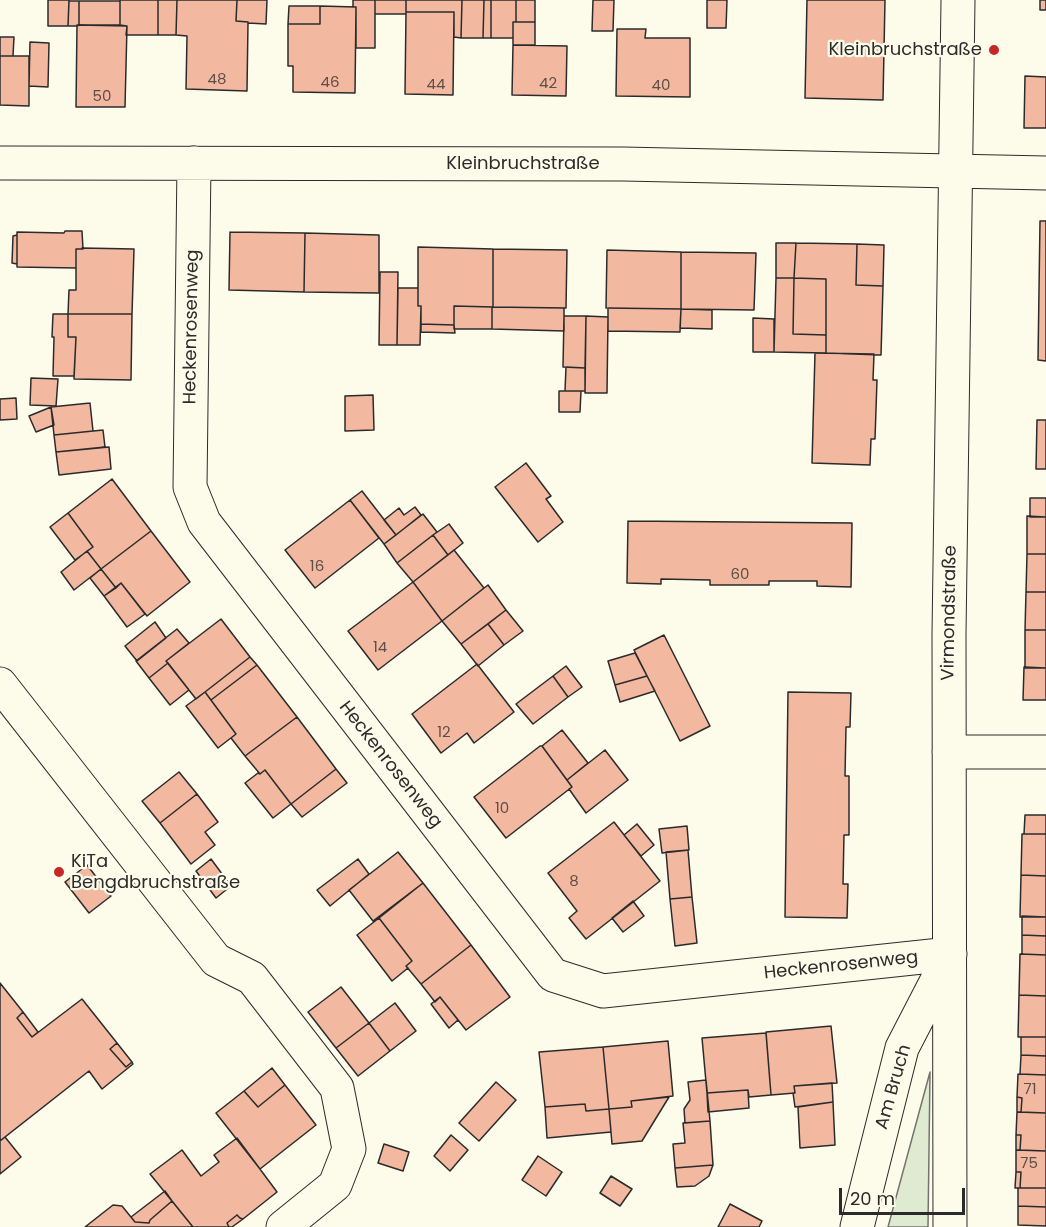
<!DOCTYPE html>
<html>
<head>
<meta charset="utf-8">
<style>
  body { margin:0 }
  #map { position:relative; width:1046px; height:1227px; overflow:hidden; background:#fdfbea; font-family:Poppins,sans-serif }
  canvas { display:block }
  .scale { position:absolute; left:839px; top:1188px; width:126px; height:27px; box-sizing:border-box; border:3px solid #2b2b2b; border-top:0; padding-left:8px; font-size:18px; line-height:21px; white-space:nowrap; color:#2b2b2b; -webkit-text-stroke:4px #fdfbea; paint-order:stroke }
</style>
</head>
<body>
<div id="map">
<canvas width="1046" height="1227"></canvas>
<div class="scale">20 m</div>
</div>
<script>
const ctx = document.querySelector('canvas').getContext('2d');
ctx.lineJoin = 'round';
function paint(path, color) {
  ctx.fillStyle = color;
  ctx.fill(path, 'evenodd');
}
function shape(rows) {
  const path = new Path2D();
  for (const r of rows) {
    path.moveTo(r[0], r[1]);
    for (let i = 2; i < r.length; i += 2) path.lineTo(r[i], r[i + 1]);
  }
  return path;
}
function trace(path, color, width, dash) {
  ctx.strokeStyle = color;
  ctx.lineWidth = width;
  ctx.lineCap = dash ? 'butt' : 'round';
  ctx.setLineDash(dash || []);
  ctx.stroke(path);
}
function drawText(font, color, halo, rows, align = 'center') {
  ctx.font = font + ' Poppins,sans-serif';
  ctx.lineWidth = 4.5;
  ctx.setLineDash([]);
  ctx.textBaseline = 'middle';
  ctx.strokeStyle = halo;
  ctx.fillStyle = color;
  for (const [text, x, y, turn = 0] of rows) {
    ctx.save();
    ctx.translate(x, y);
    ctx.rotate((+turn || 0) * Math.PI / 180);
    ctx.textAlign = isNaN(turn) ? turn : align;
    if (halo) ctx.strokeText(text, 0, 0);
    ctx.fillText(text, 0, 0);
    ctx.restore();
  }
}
const green = shape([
  [930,1072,928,1227,888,1227,930,1072]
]);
const building = shape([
  [48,0,69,0,68,26,48,26,48,0],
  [120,0,158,0,158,35,126,35,127,26,120,25,120,0],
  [158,0,177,0,176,35,158,35,158,0],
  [177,0,237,0,236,21,248,22,248,23,247,91,186,89,187,36,176,35,177,0],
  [237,0,267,0,266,24,248,23,248,22,236,21,237,0],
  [353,0,375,0,375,48,356,48,356,7,353,7,353,0],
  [375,0,406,0,406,14,375,14,375,0],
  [406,0,462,0,461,38,454,37,454,12,406,12,406,0],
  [462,0,484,0,483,38,461,38,462,0],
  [484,0,491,0,491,38,483,38,484,0],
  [491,0,516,0,516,22,513,22,513,38,491,38,491,0],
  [516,0,535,0,535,22,516,22,516,0],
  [593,0,614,0,613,31,592,31,593,0],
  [707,0,727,0,726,28,707,28,707,0],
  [807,0,885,0,883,100,805,98,807,0],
  [1040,0,1046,0,1046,10,1040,10,1040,0],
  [69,1,79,1,79,25,77,26,68,26,69,1],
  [79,1,120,1,120,25,79,25,79,1],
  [289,6,320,6,320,24,288,24,289,6],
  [320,6,356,7,355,93,293,92,293,66,288,66,288,24,320,24,320,6],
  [406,12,454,12,453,95,405,94,406,12],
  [513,22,535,22,535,45,513,45,513,22],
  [77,25,127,26,125,107,76,107,77,25],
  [617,29,646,29,645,38,690,38,690,97,616,96,617,29],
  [0,37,14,37,13,56,0,56,0,37],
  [30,42,49,43,48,87,29,86,30,42],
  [513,45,567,46,566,96,512,95,513,45],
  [0,56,29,56,29,106,0,105,0,56],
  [1025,76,1046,77,1046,128,1024,128,1025,76],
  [1040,221,1046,221,1046,361,1038,360,1040,221],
  [65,231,82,231,83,249,76,249,76,268,17,267,17,232,64,233,65,231],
  [230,232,305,233,304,292,229,290,230,232],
  [305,233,379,235,379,293,304,292,305,233],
  [17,235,17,264,12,263,13,236,17,235],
  [776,243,796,243,794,278,776,278,776,243],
  [796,243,857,244,856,285,883,286,881,355,826,353,826,279,794,278,796,243],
  [857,244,884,245,883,286,856,285,857,244],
  [418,247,493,249,493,307,454,306,454,325,421,324,421,306,418,306,418,247],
  [82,248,134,249,132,314,68,314,69,290,76,290,76,249,83,249,82,248],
  [493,249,567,250,566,308,493,307,493,249],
  [607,250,681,252,681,309,606,308,607,250],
  [681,252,756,253,754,310,681,309,681,252],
  [380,272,398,272,397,345,379,345,380,272],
  [776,278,794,278,793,334,826,335,826,353,774,352,776,278],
  [794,278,826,279,826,335,793,334,794,278],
  [398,288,418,288,418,306,421,306,420,345,397,345,398,288],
  [454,306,492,307,492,329,454,329,454,306],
  [492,307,564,308,564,331,492,329,492,307],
  [608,308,681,309,680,332,608,331,608,308],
  [681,309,712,310,712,329,680,328,681,309],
  [53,314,68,314,68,337,76,337,74,376,53,376,54,337,52,337,53,314],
  [68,314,132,314,131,380,74,379,76,337,68,337,68,314],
  [564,316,586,316,585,368,563,367,564,316],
  [586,316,608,317,607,393,585,393,586,316],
  [753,318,774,319,774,352,753,352,753,318],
  [421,324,454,325,455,333,421,332,421,324],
  [815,353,874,354,873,380,877,380,875,439,871,439,870,465,812,463,815,353],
  [566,367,585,368,585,391,565,391,566,367],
  [31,378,58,379,56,406,30,405,31,378],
  [559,391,581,391,580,412,559,412,559,391],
  [373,395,374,430,345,431,345,396,373,395],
  [16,398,17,419,0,420,0,399,16,398],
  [90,403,93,431,54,435,51,407,90,403],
  [51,407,54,425,36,432,29,416,51,407],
  [1037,420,1046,420,1046,469,1036,469,1037,420],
  [103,430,105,447,56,452,54,435,103,430],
  [109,447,111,469,59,475,56,452,109,447],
  [526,463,551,496,546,499,563,522,538,542,495,487,526,463],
  [112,479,151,531,101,569,87,551,93,547,68,513,112,479],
  [362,491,396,535,384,544,350,500,362,491],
  [1030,498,1046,498,1046,517,1030,517,1030,498],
  [350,500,379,538,315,588,285,550,350,500],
  [415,507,421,515,396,535,384,520,399,508,404,515,415,507],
  [68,513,93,547,75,560,50,527,68,513],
  [423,514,437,532,397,563,384,544,423,514],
  [1027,516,1046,517,1046,554,1027,554,1027,516],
  [628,521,852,523,851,587,817,586,817,581,769,581,769,585,710,585,710,580,661,579,661,584,627,583,628,521],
  [449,524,463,543,448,555,433,535,449,524],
  [151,531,190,582,147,616,121,583,116,588,101,569,151,531],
  [433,535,448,555,413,582,397,563,433,535],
  [454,550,484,588,442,621,413,582,454,550],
  [87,551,101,569,74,590,61,572,87,551],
  [1027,554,1046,554,1046,592,1026,592,1027,554],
  [101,569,116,588,104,596,90,578,101,569],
  [413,582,442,621,378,670,348,631,413,582],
  [121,583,145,614,127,627,104,596,121,583],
  [488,585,506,610,461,644,442,621,488,585],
  [1026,592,1046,592,1046,630,1025,630,1026,592],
  [506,610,523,631,504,645,488,624,506,610],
  [221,619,250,657,196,699,166,661,221,619],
  [155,622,166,638,137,661,125,646,155,622],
  [488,624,504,645,478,666,461,644,488,624],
  [177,629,189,643,166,661,168,663,149,678,136,661,177,629],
  [1025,630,1046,630,1046,668,1025,668,1025,630],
  [664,635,710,726,680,741,634,650,664,635],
  [635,653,647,676,615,685,608,661,635,653],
  [250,657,257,665,211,700,205,692,250,657],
  [168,663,189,690,170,705,149,678,168,663],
  [477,664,514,712,474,743,467,733,441,753,412,714,477,664],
  [257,665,297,717,245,756,231,738,236,734,211,700,257,665],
  [566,666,582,687,568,697,553,676,566,666],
  [1024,667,1046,668,1046,700,1023,700,1024,667],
  [553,676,568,697,533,724,516,704,553,676],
  [647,676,655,691,620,702,615,685,647,676],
  [205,692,236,734,218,748,186,706,205,692],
  [788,692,851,693,850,727,846,727,845,776,849,776,849,835,844,835,843,884,848,884,847,918,785,917,788,692],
  [297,717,336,769,291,804,265,770,260,774,245,756,297,717],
  [562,730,588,763,567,780,542,746,562,730],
  [540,746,542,746,572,787,506,838,474,797,540,746],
  [605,750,628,780,586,813,569,789,572,787,567,780,605,750],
  [336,769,347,783,302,817,291,804,336,769],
  [265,770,291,804,273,818,245,783,258,773,260,774,265,770],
  [179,772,197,794,160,823,142,801,179,772],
  [197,794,218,822,205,832,215,845,191,864,160,823,197,794],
  [1025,815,1046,815,1046,834,1024,834,1025,815],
  [614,822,660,881,586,939,569,918,577,911,548,873,614,822],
  [637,824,654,845,641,856,624,835,637,824],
  [687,826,689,850,662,853,659,829,687,826],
  [1022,834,1046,834,1046,876,1021,875,1022,834],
  [688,850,692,897,670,899,666,852,688,850],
  [398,852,423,883,373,921,349,890,398,852],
  [211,859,231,886,216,898,196,871,211,859],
  [358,859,369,874,330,906,317,890,358,859],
  [87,865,111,896,89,913,65,882,87,865],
  [1021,875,1046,876,1046,917,1020,917,1021,875],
  [423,883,471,945,421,984,406,966,412,961,379,918,423,883],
  [692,897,697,943,675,946,670,899,692,897],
  [633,901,644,916,623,932,612,918,633,901],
  [1022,916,1046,917,1046,936,1022,935,1022,916],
  [379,918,412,961,406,966,408,968,392,981,357,935,379,918],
  [1022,935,1046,936,1046,955,1022,954,1022,935],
  [471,945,510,997,466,1030,440,997,435,1002,421,984,471,945],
  [1020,954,1046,955,1046,996,1019,995,1020,954],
  [0,983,23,1012,17,1018,32,1037,82,999,117,1043,110,1049,126,1067,132,1062,133,1064,102,1089,89,1071,0,1141,0,983],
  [341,987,369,1023,336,1048,308,1012,341,987],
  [1019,995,1046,996,1046,1037,1018,1037,1019,995],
  [440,997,458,1020,449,1028,431,1004,440,997],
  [395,1003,416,1031,390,1051,369,1023,395,1003],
  [23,1012,38,1032,32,1037,17,1018,23,1012],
  [369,1023,390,1051,358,1076,336,1048,369,1023],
  [831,1026,837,1083,794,1086,795,1093,771,1095,766,1032,831,1026],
  [766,1033,771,1095,749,1097,748,1090,707,1093,702,1038,766,1033],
  [1021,1037,1046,1037,1046,1056,1021,1055,1021,1037],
  [668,1041,673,1096,631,1101,632,1107,609,1109,603,1047,668,1041],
  [117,1043,132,1062,126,1067,110,1049,117,1043],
  [603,1047,609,1109,586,1111,585,1104,545,1107,539,1052,603,1047],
  [1021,1055,1046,1056,1046,1075,1020,1074,1021,1055],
  [272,1068,285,1085,258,1107,244,1091,272,1068],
  [1018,1074,1046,1075,1046,1113,1021,1112,1022,1098,1017,1097,1018,1074],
  [706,1080,710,1121,685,1123,684,1109,690,1100,688,1082,706,1080],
  [496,1082,516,1100,479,1141,459,1123,496,1082],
  [832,1083,833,1102,795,1107,793,1093,795,1093,794,1086,832,1083],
  [285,1085,316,1125,260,1169,216,1113,244,1091,258,1107,285,1085],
  [748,1090,749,1108,708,1112,707,1093,748,1090],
  [669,1097,642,1141,612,1144,609,1109,632,1107,631,1101,669,1097],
  [1017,1097,1022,1098,1021,1112,1017,1112,1017,1097],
  [833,1102,835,1145,800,1148,798,1107,833,1102],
  [585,1104,586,1111,609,1109,611,1132,547,1138,545,1107,585,1104],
  [1017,1112,1046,1113,1046,1151,1020,1150,1021,1135,1016,1135,1017,1112],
  [710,1121,713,1165,675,1168,673,1144,685,1143,683,1123,710,1121],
  [451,1135,468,1150,450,1171,434,1156,451,1135],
  [1016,1135,1021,1135,1020,1150,1016,1150,1016,1135],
  [5,1137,21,1157,0,1174,0,1141,5,1137],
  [237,1138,277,1192,243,1219,240,1218,237,1215,227,1223,229,1227,193,1227,150,1174,182,1150,201,1176,219,1162,214,1155,237,1138],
  [384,1144,409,1152,403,1171,378,1163,384,1144],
  [1016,1150,1046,1151,1046,1188,1020,1188,1021,1172,1016,1172,1016,1150],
  [538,1156,562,1172,546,1196,522,1180,538,1156],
  [713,1165,709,1176,695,1186,677,1187,675,1168,713,1165],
  [1016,1172,1021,1172,1020,1188,1015,1188,1016,1172],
  [611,1176,632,1189,620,1206,600,1193,611,1176],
  [1018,1188,1046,1188,1046,1207,1018,1206,1018,1188],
  [165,1191,172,1201,150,1220,149,1223,135,1222,131,1217,165,1191],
  [172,1201,193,1227,85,1227,113,1205,122,1206,135,1222,149,1223,150,1220,172,1201],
  [730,1204,762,1221,759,1227,718,1227,730,1204],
  [1018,1206,1046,1207,1046,1226,1018,1225,1018,1206],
  [237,1215,240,1218,243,1219,232,1227,229,1227,227,1223,237,1215]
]);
const street = shape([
  [0,163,623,164,1046,173],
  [194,163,190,487,204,522,553,975,603,991,950,954],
  [0,684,216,960,252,978,337,1088,349,1149,335,1185,283,1227],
  [949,752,1046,752],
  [857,1227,902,1048,948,959],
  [950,1227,949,634,958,0]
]);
const markers = [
  [994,50,6,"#c62828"],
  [59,872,6,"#c62828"]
];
const numberNames = [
  ["48",217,80],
  ["46",330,83],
  ["42",548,84],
  ["44",436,85],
  ["40",661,86],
  ["50",102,97],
  ["16",317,567],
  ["60",740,575],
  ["14",380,648],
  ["12",444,733],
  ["10",502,809],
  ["8",574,882],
  ["71",1030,1090],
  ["75",1029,1164]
];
const poiNames = [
  ["Kleinbruchstraße",982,50],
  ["KiTa",71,862,"left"],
  ["Bengdbruchstraße",71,883,"left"]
];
const streetNames = [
  ["Kleinbruchstraße",523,164],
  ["Heckenrosenweg",192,327,-89],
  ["Virmondstraße",950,613,-89],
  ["Heckenrosenweg",390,765,52],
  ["Heckenrosenweg",841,966,-6],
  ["Am Bruch",894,1087,-74]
];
paint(green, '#deebd1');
trace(green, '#74746e', 1.5);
paint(building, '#f2b8a0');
trace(building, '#2b2b2b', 1.5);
trace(street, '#2b2b2b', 35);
trace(street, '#fdfbea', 33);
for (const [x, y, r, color] of markers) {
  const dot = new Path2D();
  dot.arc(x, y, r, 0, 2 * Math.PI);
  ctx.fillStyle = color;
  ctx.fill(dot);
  trace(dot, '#fdfbea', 2);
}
drawText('15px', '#5d4e48', null, numberNames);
drawText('18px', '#2b2b2b', '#fdfbea', poiNames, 'right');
drawText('18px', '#2b2b2b', '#fdfbea', streetNames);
</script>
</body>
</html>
